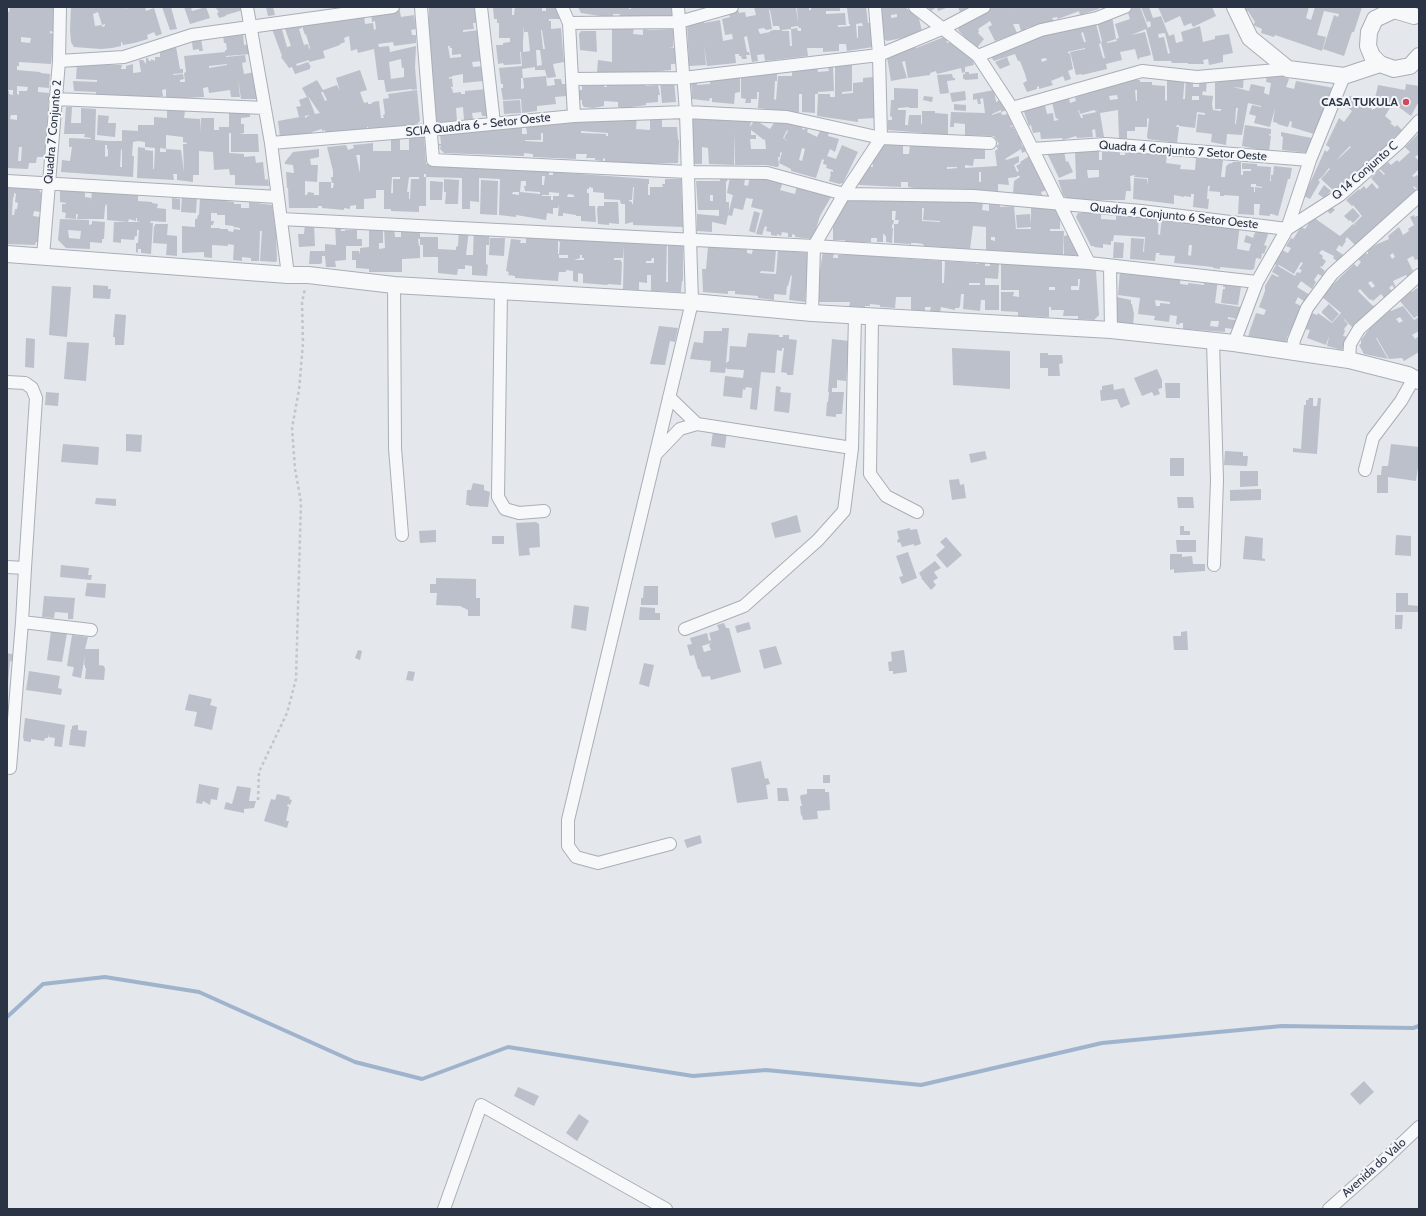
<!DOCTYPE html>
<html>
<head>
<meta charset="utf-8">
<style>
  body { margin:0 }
  #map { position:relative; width:1426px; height:1216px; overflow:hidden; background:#e4e7ec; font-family:Cabin,sans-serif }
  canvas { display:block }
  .frame { position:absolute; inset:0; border:8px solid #2b3445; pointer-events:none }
</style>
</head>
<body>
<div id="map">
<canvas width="1426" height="1216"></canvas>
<div class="frame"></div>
</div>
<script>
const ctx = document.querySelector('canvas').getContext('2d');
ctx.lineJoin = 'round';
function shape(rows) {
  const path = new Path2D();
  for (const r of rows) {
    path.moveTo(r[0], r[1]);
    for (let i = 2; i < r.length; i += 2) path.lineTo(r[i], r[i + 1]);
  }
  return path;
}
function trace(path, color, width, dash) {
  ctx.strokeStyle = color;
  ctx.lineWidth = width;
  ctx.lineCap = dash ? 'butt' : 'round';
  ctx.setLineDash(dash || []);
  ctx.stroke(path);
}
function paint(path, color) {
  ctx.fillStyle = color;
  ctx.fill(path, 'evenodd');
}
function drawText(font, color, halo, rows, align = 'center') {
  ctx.font = font + ' Cabin,sans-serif';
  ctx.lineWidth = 4;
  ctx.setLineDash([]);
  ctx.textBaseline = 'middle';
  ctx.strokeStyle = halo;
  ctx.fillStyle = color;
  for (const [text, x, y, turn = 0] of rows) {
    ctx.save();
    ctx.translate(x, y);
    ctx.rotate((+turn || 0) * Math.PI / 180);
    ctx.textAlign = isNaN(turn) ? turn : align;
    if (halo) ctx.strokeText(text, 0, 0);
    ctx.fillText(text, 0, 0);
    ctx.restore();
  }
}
const stream = shape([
  [7,1017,43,984,105,977,199,992,355,1062,422,1079,508,1047,693,1076,766,1070,921,1085,1102,1043,1282,1026,1413,1028,1419,1026]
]);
const building = shape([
  [10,7,55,7,54,32,50,31,50,33,54,34,51,64,19,62,19,66,17,66,17,70,40,72,41,73,50,74,49,88,38,87,38,92,49,93,45,157,37,157,36,163,29,163,28,169,7,168,7,91,9,91,9,94,13,95,13,90,7,90,7,12,9,12],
  [21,37,31,38,30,43,21,42],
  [17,86,28,87,27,91,19,91,19,95,17,94],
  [11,115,17,115,17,120,10,119],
  [19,147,22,147,21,161,18,161],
  [71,7,126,7,127,10,127,7,145,7,146,11,154,8,162,34,156,36,154,32,147,35,148,39,134,43,123,45,122,42,121,42,121,46,112,48,101,49,74,47,71,42,70,30],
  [98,12,102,25,105,24,105,26,102,27,102,25,95,26,93,14],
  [162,7,171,7,177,29,170,30],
  [184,7,195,7,191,9,192,11,206,7,210,18,190,24],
  [215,7,244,7,243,10,226,15,226,16,219,18,217,13,219,12],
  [266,7,273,7,275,15,268,16],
  [399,7,401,17,414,15,416,29,411,30,412,35,416,35,416,43,394,46,393,42,378,44,379,47,389,46,390,52,416,46,415,67,417,89,412,90,412,89,386,92,384,80,378,80,374,49,358,53,357,49,351,51,349,36,344,38,345,42,340,44,340,45,323,51,325,58,309,62,309,60,296,64,297,66,308,62,311,67,310,67,310,69,295,74,292,67,289,68,281,57,282,56,272,29,281,26,287,47,291,46,284,26,300,24,302,28,299,29,304,45,308,44,309,49,310,48,306,34,305,35,302,26,318,22,364,15,365,24,373,23,374,30,376,29,375,21,372,22,371,12],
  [401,59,402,68,404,68,404,77,391,79,389,62],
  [434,7,477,7,478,23,473,23,474,29,463,30,463,32,480,30,483,61,472,62,473,67,484,66,482,72,483,81,463,83,463,74,452,76,452,77,449,77,449,79,452,78,453,87,451,87,451,89,452,88,453,93,461,92,461,94,465,94,465,91,487,89,490,116,482,116,481,112,472,113,473,119,464,120,463,107,456,108,457,121,433,123,428,24,429,24,429,8],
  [448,46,450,46,450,48,452,48,452,55,461,54,461,57,450,58],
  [493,7,512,7,512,15,514,15,515,7,528,8,542,7,542,11,546,11,546,7,558,7,560,19,549,19,549,21,551,21,551,29,561,28,564,62,553,64,556,77,547,78,545,70,535,70,535,67,522,69,523,78,521,78,521,89,524,88,523,78,546,76,547,86,540,87,555,85,554,79,561,79,562,84,566,84,567,96,555,97,556,104,537,106,537,111,522,113,521,99,503,100,501,88,503,88,503,84,501,84,499,68,522,66,521,52,520,52,521,64,504,65,503,63,498,64,496,45,503,45,503,43,510,42,510,38,499,38,499,23,497,23,497,19,494,19],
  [524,26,523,32,528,32,530,51,523,52,523,42],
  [541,30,542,30,545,49,543,49],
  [536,50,540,50,542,65,537,66],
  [578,7,629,7,629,9,631,9,631,7,672,7,672,17,619,17,620,14,613,14,613,18,581,13],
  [754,7,796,7,798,24,797,7,809,7,809,10,811,10,811,7,840,7,840,11,826,11,826,14,845,13,846,25,838,25,838,27,850,26,850,24,849,24,847,8,850,7,866,7,868,23,870,23,873,47,847,51,846,44,839,44,839,51,823,52,823,48,807,48,808,56,765,61,764,54,757,55,758,61,752,62,747,36,744,37,747,52,749,52,750,55,746,55,747,59,742,59,741,56,739,56,739,54,735,54,736,63,707,66,704,45,706,65,689,66,687,23,704,17,704,23,720,20,723,41,733,39,732,34,725,35,722,19,730,17,728,12,738,10,739,13,745,12,746,17,756,15],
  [769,10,770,10,773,26,779,26,780,30,774,30,770,31,770,32,760,34,758,29,764,28,766,30,772,29],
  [862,23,863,26,858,26,858,38,857,38,856,24],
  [798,26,799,28,801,28,801,31,798,31,797,28,791,29,791,27],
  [791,29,792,46,790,46,789,31,782,31,782,30],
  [879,7,905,7,919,19,922,31,907,37,887,41,884,39],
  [897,14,897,17,891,18,891,15],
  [928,7,937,7,931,11],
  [937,7,949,7,938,11],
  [958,7,969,7,960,12],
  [993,7,1016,7,1011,9,1017,7,1098,7,1099,9,1080,15,1079,11,1058,19,1057,17,1052,18,1054,21,1052,22,1026,28,1025,30,1021,31,1019,24,1013,24,1017,33,995,41,988,27,992,25,990,21,978,29,979,31,978,33,984,39,976,49,958,30,959,27,983,11,984,12],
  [1135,7,1140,7,1148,28,1151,26,1150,21,1147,22,1141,7,1149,7,1153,18,1161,16,1169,36,1174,34,1176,43,1183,41,1181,32,1200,26,1203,42,1215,39,1215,36,1229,34,1233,53,1223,55,1223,62,1209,65,1208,59,1203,60,1204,64,1188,64,1188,63,1172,63,1171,61,1154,61,1146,29,1131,35,1145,32,1151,55,1139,58,1139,59,1138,60,1135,49,1120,52,1122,60,1106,64,1107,69,1082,75,1081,74,1076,75,1070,52,1085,49,1085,48,1067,52,1070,54,1073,69,1068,71,1071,79,1065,81,1063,76,1051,81,1053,85,1039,89,1039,86,1037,87,1037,89,1027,92,1023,83,1027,81,1025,74,1020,61,1018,61,1015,54,994,61,991,57,1032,40,1033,42,1032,39,1095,20,1101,43,1099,44,1103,58,1105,58,1101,43,1102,41,1097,21,1112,16,1116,39,1107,42,1107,43,1117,41,1116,39,1119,38,1115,24,1130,19,1127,10],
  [1083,32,1086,42,1084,42,1081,33],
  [1165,33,1170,53,1168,54,1164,37,1159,38,1158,34],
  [1046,58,1047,60,1042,62,1041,59],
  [1158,7,1212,7,1216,16,1193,27,1191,23,1184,26,1180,16,1165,23],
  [1242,7,1309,7,1306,18,1311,20,1315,7,1362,7,1354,32,1352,32,1344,56,1323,49,1334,15,1338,17,1339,14,1324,11,1317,35,1326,37,1322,51,1275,35,1274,37,1261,33,1262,29,1253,25,1255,22,1248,11,1246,13],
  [612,28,634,28,633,34,643,35,643,29,651,30,674,29,673,47,669,47,675,48,675,64,671,64,671,70,649,72,597,73,598,60,612,62],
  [581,31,596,31,597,52,580,50,579,34],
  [243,33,244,45,250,44,251,54,226,56,226,57,245,55,246,62,242,63,244,74,255,72,258,99,241,99,238,78,240,97,231,97,230,90,209,93,208,87,203,88,204,97,186,98,186,99,175,99,175,97,166,97,166,89,162,90,163,96,158,97,102,95,103,94,96,94,96,92,74,91,73,81,97,82,97,80,76,79,77,64,122,65,121,69,126,69,126,66,133,64,133,73,141,72,139,60,143,60,146,64,146,58,148,58,149,61,151,61,151,59,155,61,155,57,160,57,160,52,176,47,180,69,183,69,183,73,173,74,173,75,183,74,184,79,180,80,180,82,185,82,184,73,186,72,184,56,225,52,225,50,227,50,226,43,224,43,223,35],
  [227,64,227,65,209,68,209,66],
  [944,37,946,38,947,43,952,42,973,61,974,65,965,67,965,72,962,73,961,68,937,74,936,71,930,73,930,75,908,78,905,61,902,62,907,78,891,81,887,57,900,53,900,51,915,46,916,48],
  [201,39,203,51,199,51,199,49,193,50,192,42],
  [1007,57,1010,65,1000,69,995,62],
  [852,63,852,91,842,92,842,94,853,93,853,83,863,82,863,78,874,77,875,118,858,119,858,122,817,116,818,94,830,94,830,97,835,97,835,65],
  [833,66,834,91,818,92,818,94,815,94,815,113,802,112,802,94,799,94,799,86,799,113,758,108,759,92,757,92,757,99,751,99,751,103,745,103,746,99,741,98,741,75,777,73,777,81,775,81,774,99,776,100,778,76,792,76,792,71,817,67,818,72,829,71,828,67],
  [360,70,367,90,360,92,364,103,368,102,368,104,371,104,373,102,379,101,381,118,384,118,383,115,385,114,383,99,389,98,388,94,417,90,420,121,417,124,369,130,368,127,367,127,367,130,326,134,325,130,322,131,322,129,312,132,313,136,280,137,278,121,305,116,305,118,310,115,299,117,297,109,296,107,301,106,299,100,307,97,302,88,317,80,323,90,337,85,340,91,336,78],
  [321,92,323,92,327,100,325,101],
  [308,96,319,112,320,113,315,114],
  [965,72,969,72,969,74,978,73,978,79,965,80,965,79,963,79,963,74,965,74],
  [952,74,953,78,955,78,955,80,947,81,949,93,940,94,937,75],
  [1137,74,1137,80,1140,80,1140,82,1152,82,1152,85,1165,86,1165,100,1167,101,1167,74,1185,75,1183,99,1185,99,1186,75,1193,76,1193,87,1199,87,1200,76,1207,76,1206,92,1203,91,1202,95,1213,96,1212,104,1213,110,1221,111,1221,109,1215,109,1215,75,1221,80,1233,81,1233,75,1244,75,1243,88,1233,87,1249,91,1251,84,1265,87,1264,93,1269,95,1271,83,1266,82,1267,74,1282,76,1289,79,1286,87,1294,89,1296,81,1334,88,1317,135,1291,127,1292,122,1290,121,1288,127,1277,124,1278,123,1273,122,1275,108,1270,127,1254,123,1256,116,1249,114,1252,105,1261,107,1261,106,1248,103,1242,135,1227,134,1226,145,1211,142,1212,134,1196,132,1198,114,1205,115,1205,113,1197,112,1195,128,1179,126,1179,125,1177,125,1176,127,1179,127,1177,143,1148,139,1147,137,1149,119,1147,118,1147,127,1135,127,1135,131,1127,131,1127,139,1119,139,1118,110,1100,113,1104,137,1096,137,1095,129,1092,130,1093,137,1077,138,1076,136,1063,140,1062,138,1041,139,1040,132,1033,133,1031,125,1029,126,1023,109,1044,101,1047,114,1053,113,1054,121,1058,120,1058,118,1056,119,1051,98,1068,93,1070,103,1076,101,1075,98,1078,96,1078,94],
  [1135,90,1137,90,1137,101,1136,101],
  [1117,95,1118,99,1110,100,1109,96],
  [1192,96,1199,96,1199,100,1192,100],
  [1236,108,1238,108,1236,124,1235,124],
  [1078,110,1079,110,1080,114,1094,110,1097,112,1082,115,1083,118,1081,118],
  [740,76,740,92,735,93,734,104,712,102,712,98,710,98,709,101,692,99,691,78,697,77,697,85,710,84,710,77],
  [674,80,676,102,662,103,660,81],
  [645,83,645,86,658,85,660,95,658,95,658,102,646,103,646,105,624,108,618,107,618,102,604,101,604,106,593,108,584,107,582,104,582,100,579,100,579,90,582,90,582,86,604,85,604,87,607,87,607,85],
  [1406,84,1419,86,1419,101,1411,116,1393,103,1385,116,1392,122,1390,123,1395,127,1397,125,1402,130,1369,163,1335,192,1321,179,1330,169,1329,168,1322,177,1318,180,1320,182,1310,199,1304,196,1325,150,1327,152,1330,148,1326,145,1339,118,1344,122,1352,111,1344,105,1349,96,1355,97,1354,99,1372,107,1371,109,1373,110,1373,109,1375,109,1376,106,1374,103,1378,85,1405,90],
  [1350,146,1351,147,1337,160,1341,155],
  [894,88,918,89,918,108,909,108,909,107,898,108,898,110,906,110,905,125,908,125,909,115,921,115,921,124,922,124,922,111,935,111,935,113,948,114,948,135,888,130,888,120,892,120,892,117,890,116,891,100,894,100],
  [994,90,996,102,1004,98,1011,109,1001,112,1001,110,992,114,992,115,1001,112,1002,115,1009,114,1017,124,1010,126,1010,127,1013,126,1018,136,1021,134,1024,142,1021,143,1023,147,1027,144,1030,149,1022,153,1021,149,1005,159,1006,160,1019,156,1019,162,1014,165,1017,172,1019,171,1016,166,1021,163,1020,162,1031,155,1049,189,1041,192,1042,195,1013,193,1014,181,1020,177,1018,174,1019,176,1017,176,1017,177,1008,178,1009,185,998,184,998,191,919,189,908,187,908,182,901,182,901,187,859,185,858,183,868,164,871,165,871,167,873,167,872,160,878,143,903,144,903,154,909,154,910,144,985,148,985,159,974,159,973,166,965,165,965,168,997,166,995,151,998,149,996,146,999,144,994,136,965,135,965,124,954,123,954,127,950,127,951,112,985,113,983,98,980,99,981,104,978,104,977,99,973,100,973,94],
  [947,167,957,167,957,168,947,169],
  [979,172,981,172,981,182,979,182],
  [965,91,966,100,952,102,950,93],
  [924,96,933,97,932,102,923,100],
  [520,100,521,113,504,114,503,101],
  [954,104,966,105,966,111,954,110],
  [66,107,72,107,71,123,81,123,81,108,96,109,95,140,107,141,122,141,122,130,138,131,138,125,154,125,154,117,167,118,167,110,185,111,184,118,200,119,200,132,201,118,214,118,214,130,219,130,219,127,229,127,229,112,250,112,250,117,241,118,241,124,244,124,244,133,239,134,258,134,259,152,231,152,231,133,229,133,229,153,244,154,244,157,255,156,256,163,263,162,265,180,268,179,269,186,235,185,235,175,230,175,229,169,214,170,213,152,199,151,199,175,193,175,193,182,177,180,177,174,173,174,174,180,137,178,138,147,145,148,145,150,153,151,153,169,154,169,155,148,145,147,145,142,138,141,133,142,132,156,134,156,133,177,61,172,62,160,70,161,72,147,69,147,69,138,91,139,91,138,84,137,85,134,64,134],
  [166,135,183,137,183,142,187,143,187,144,183,144,184,172,181,150,166,149,166,152,160,152,160,148,166,149],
  [105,145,107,145,107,149,108,149,108,156,106,157,105,156],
  [121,149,122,150,122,167,120,167],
  [693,111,751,121,750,127,756,118,762,119,760,123,770,129,776,120,784,123,804,126,802,129,804,130,805,128,808,129,807,132,817,137,821,129,829,132,828,136,839,139,835,152,830,149,827,156,836,159,842,145,858,152,843,183,839,184,829,181,831,174,830,174,831,171,833,172,833,170,826,168,827,165,823,164,824,160,822,159,816,178,791,171,791,169,779,163,782,152,780,153,780,157,778,157,779,166,777,167,766,165,735,165,735,132,734,165,709,164,708,148,702,147,702,164,693,164],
  [751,130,764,140,765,139,766,149,751,149,750,139,756,139,756,135,751,135],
  [787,130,788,131,784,138,788,142,783,138],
  [802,148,805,149,802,161,799,160],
  [98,115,109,116,108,123,116,123,115,137,97,135],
  [606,116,610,116,609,121,614,121,614,118,637,116,636,129,650,130,650,117,662,117,662,127,677,127,678,140,679,140,679,142,678,163,647,164,605,162,605,159,603,158,603,161,595,160,595,158,586,158,587,154,576,154,576,159,533,157,533,154,524,153,524,156,444,153,439,148,441,147,441,146,439,146,438,144,441,144,440,134,483,128,502,129,502,126,590,117,591,121,605,122],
  [522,126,526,126,527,134,522,134],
  [581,131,608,133,608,136,606,136,606,134,581,133],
  [541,133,543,133,543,142,525,141,525,140,541,140],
  [1245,125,1271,129,1271,134,1269,134,1269,135,1271,136,1269,151,1256,150,1256,149,1242,146],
  [1281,132,1312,138,1308,153,1282,150,1283,137,1281,136],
  [1419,133,1419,157,1417,155,1415,157,1419,161,1419,169,1412,176,1414,177,1417,175,1419,177,1419,189,1418,190,1414,186,1413,187,1419,193,1394,218,1390,213,1383,219,1385,221,1371,237,1367,234,1366,235,1368,238,1357,247,1347,237,1345,240,1346,241,1342,247,1339,245,1336,250,1345,256,1339,263,1333,258,1334,256,1322,250,1319,253,1323,256,1322,258,1326,261,1322,267,1321,266,1320,267,1325,271,1322,276,1318,274,1314,280,1316,282,1312,289,1301,281,1297,287,1310,295,1305,302,1298,297,1295,303,1303,307,1287,337,1286,343,1248,337,1250,330,1256,313,1264,315,1266,310,1259,307,1265,291,1265,286,1272,274,1278,277,1279,276,1272,272,1276,265,1274,263,1282,250,1288,253,1291,248,1286,246,1291,238,1293,239,1301,227,1305,229,1313,217,1340,236,1353,224,1356,226,1354,224,1362,216,1353,205,1352,206,1346,200,1359,189,1360,190,1364,186,1366,189,1372,183,1377,189,1379,187,1371,178,1379,170,1384,175,1385,174,1380,169,1385,164,1385,165,1388,162,1391,165,1397,160,1399,162,1410,152,1405,147],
  [1301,262,1303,263,1299,269,1302,270,1300,273,1297,272,1295,276,1278,266,1279,265,1294,274],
  [424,136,426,164,501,167,549,172,549,175,553,175,553,172,649,179,649,184,648,184,648,195,650,195,650,187,663,187,662,184,665,184,665,179,681,179,683,227,633,225,633,222,625,224,625,204,621,204,620,200,604,199,604,193,593,192,593,188,589,187,589,189,587,189,587,193,589,193,589,206,595,206,596,222,581,221,581,216,576,216,576,215,563,213,563,216,558,216,559,205,558,208,553,208,553,214,547,213,546,220,516,215,516,217,499,215,500,179,479,178,479,202,470,201,470,209,462,209,462,178,426,177,426,174,424,174,424,177,426,177,426,206,419,206,419,212,391,211,391,209,384,209,384,190,376,190,376,198,364,199,364,209,356,209,356,205,350,206,350,209,344,208,344,210,322,208,322,206,318,206,318,208,289,208,288,188,287,188,286,172,294,173,293,165,285,164,285,162,293,152,319,149,319,157,310,159,311,165,318,165,317,182,305,181,305,195,307,195,308,192,314,193,314,195,319,195,319,182,331,182,331,188,333,188,334,183,332,183,331,177,333,177,333,171,327,147,346,145,348,150,354,148,353,145,373,143,373,151,391,151,391,140,400,139,400,150,409,150,409,138],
  [356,155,360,155,360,173],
  [542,176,545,176,544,185,542,185],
  [392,177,400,177,400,179,393,179,393,193,391,193],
  [409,177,419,177,419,179,411,179,410,199,409,199,409,192,407,192],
  [521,181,526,181,526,186,524,186,525,191,540,192,540,194,520,192],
  [633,187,634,187,633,204,632,204,632,202,629,201,629,200,632,200],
  [513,192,519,192,519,195,512,194],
  [549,192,559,193,559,196,553,196,553,200,551,200,551,196,542,196,542,195,549,195],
  [568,194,574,195,574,197,567,197],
  [1075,150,1099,150,1099,160,1102,160,1102,151,1120,152,1120,155,1125,155,1125,152,1136,153,1136,151,1150,153,1150,154,1167,155,1166,163,1181,165,1180,169,1195,170,1196,158,1223,160,1221,177,1225,177,1226,166,1227,166,1228,164,1232,163,1233,162,1241,162,1241,175,1243,175,1243,171,1251,171,1251,169,1242,169,1242,163,1257,164,1257,166,1271,167,1270,181,1271,181,1271,175,1273,175,1274,166,1292,168,1290,179,1288,179,1278,216,1272,214,1270,214,1270,216,1259,215,1260,204,1254,204,1254,215,1238,214,1239,196,1224,195,1224,196,1220,196,1220,192,1209,191,1210,186,1208,186,1207,199,1209,199,1208,209,1193,207,1194,194,1191,194,1191,197,1184,196,1184,197,1174,195,1174,204,1133,199,1134,178,1147,179,1148,185,1148,178,1134,177,1135,175,1130,176,1131,191,1126,191,1125,200,1068,200,1063,195,1058,180,1076,179],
  [1087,170,1099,170,1099,177,1088,178],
  [1251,184,1256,184,1256,186,1262,187,1262,188,1255,187,1255,192,1254,192,1254,187,1251,187],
  [1064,151,1066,162,1068,161,1073,172,1059,178,1047,153],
  [728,175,727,182,726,181,726,202,729,202,729,210,726,225,712,222,712,232,697,231,697,214,719,216,719,210,698,210,696,181,720,181,720,176],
  [710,195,713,195,713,201,710,201],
  [750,176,783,182,780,190,795,194,797,185,831,197,820,216,813,239,795,237,795,235,792,234,792,237,788,237,788,233,782,232,781,236,777,234,777,236,771,235,771,232,766,231,767,227,765,226,762,235,756,234,763,210,751,207,753,199,746,198,743,210,734,208,732,216,728,215,733,195,727,193,730,177,745,180,744,185,748,186],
  [444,179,459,180,458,204,445,204,446,192,444,192],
  [481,180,498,181,497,215,480,214],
  [430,181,443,182,442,200,430,200],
  [8,184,37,187,41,193,41,212,34,211,33,216,40,217,39,242,36,242,35,245,7,244],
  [14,193,16,194,15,202,18,203,17,209,15,209,14,215,12,215,13,198,14,196],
  [1324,185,1331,191,1324,198,1318,194],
  [60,186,85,191,85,197,91,198,91,202,92,190,138,192,138,201,152,202,152,203,158,204,157,208,166,209,166,222,151,221,150,223,153,223,151,254,141,253,141,249,138,249,138,253,136,252,136,243,138,243,139,230,137,230,137,236,135,236,134,240,121,239,121,243,113,242,114,222,140,222,137,221,137,218,136,218,136,221,129,219,128,222,107,220,107,205,106,204,105,207,104,219,77,219,78,214,76,214,76,219,65,218,66,213,62,212,62,204,66,204,66,203,60,202],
  [182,195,197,197,196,213,181,212],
  [200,197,225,199,225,201,234,202,234,204,241,204,241,208,249,208,249,202,272,205,276,233,277,261,275,262,260,261,262,231,260,231,259,261,251,261,251,258,242,257,242,261,233,260,234,245,228,244,228,246,212,245,212,258,204,257,204,252,182,253,182,226,195,227,195,219,197,219,198,215,199,215],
  [211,213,217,213,217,215,225,215,225,225,234,226,233,227,240,228,240,230,234,229,233,232,228,231,228,229,220,229,220,228,211,228,211,225,213,225,214,221,211,221],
  [172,198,180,199,180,210,172,209],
  [845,199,931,200,941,202,942,200,960,201,983,203,982,210,989,211,989,204,1000,205,1000,207,1014,206,1016,229,1031,229,1031,227,1017,228,1016,215,1030,214,1031,225,1031,207,1056,208,1060,211,1060,229,1050,229,1050,231,1064,231,1063,255,986,250,986,227,973,226,970,249,924,246,923,244,916,243,911,243,911,245,909,244,894,243,894,224,898,224,899,220,895,220,896,211,892,211,892,220,894,220,893,225,892,224,892,228,893,228,892,243,886,242,886,236,884,236,885,234,883,234,883,242,877,242,877,238,871,238,871,242,845,242,845,240,833,240,833,220],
  [922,208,924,208,923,220,940,221,940,222,922,221],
  [991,237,995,237,995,241,991,240],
  [604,202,618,202,619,224,609,223,609,225,598,224,597,209,598,206,604,206],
  [1332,207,1335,210,1330,214,1327,210],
  [1353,208,1360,216,1353,223,1350,220,1349,221,1344,216],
  [754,211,760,213,755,233,749,231],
  [1116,211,1159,215,1158,234,1160,235,1162,215,1177,216,1177,223,1178,217,1240,224,1237,249,1249,251,1251,244,1244,242,1246,235,1253,238,1256,230,1267,232,1268,235,1264,245,1267,246,1264,254,1262,253,1261,259,1256,258,1254,269,1251,270,1220,267,1220,269,1213,268,1213,267,1174,263,1175,256,1159,255,1160,253,1156,253,1155,261,1130,259,1131,238,1144,239,1143,252,1144,252,1145,237,1114,235,1113,241,1111,241,1111,245,1103,244,1103,248,1094,247,1094,246,1091,246,1076,217,1078,213,1101,213,1101,219,1116,220],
  [1189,245,1192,245,1191,256,1188,255],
  [1414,215,1415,217,1419,215,1419,249,1418,251,1419,253,1419,263,1417,259,1415,260,1413,256,1407,259,1413,271,1411,272,1413,275,1409,279,1406,275,1393,281,1397,290,1386,300,1381,294,1373,301,1371,299,1370,300,1360,289,1358,291,1373,306,1374,305,1377,308,1355,330,1344,319,1344,320,1348,324,1344,329,1345,331,1343,336,1348,337,1342,350,1327,346,1329,336,1326,345,1307,338,1310,330,1305,329,1312,313,1317,315,1318,313,1332,323,1341,313,1321,296,1354,264,1357,267,1361,262,1358,259,1366,253,1367,254,1368,254,1368,251,1375,245,1389,239,1388,236,1399,227,1403,235,1409,231,1408,229,1414,225,1410,217],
  [1393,253,1395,257,1392,259,1390,255],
  [1371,281,1375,286,1372,288,1368,283],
  [1392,285,1395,289,1393,292,1389,288],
  [60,219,89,220,89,225,92,224,92,221,105,222,104,239,102,239,102,243,90,242,90,249,66,248,58,240],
  [68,230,81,231,80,239,69,238],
  [155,224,168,224,167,235,177,236,177,256,166,255,167,244,153,243,154,226,155,226],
  [305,224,314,224,315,246,299,247,298,234,304,234],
  [335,224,341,224,341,231,345,231,345,230,357,230,357,239,362,239,362,246,346,246,346,260,335,261,336,267,326,267,325,256,322,256,322,263,320,264,309,264,310,251,325,251,325,244,336,245],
  [369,226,383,226,383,243,379,243,379,249,385,248,384,226,394,226,395,237,401,237,401,231,420,227,420,237,438,237,438,249,456,250,456,247,458,246,459,229,469,230,466,255,473,255,474,228,490,228,489,245,486,245,486,264,488,265,487,276,472,275,472,266,465,265,465,269,458,269,457,275,438,273,438,257,423,257,423,245,420,245,420,239,418,239,419,246,420,246,420,258,402,259,402,272,369,272,369,269,356,268,356,260,352,260,352,251,359,251,360,255,360,248,369,247],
  [1073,234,1081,255,1064,255,1064,236],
  [526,235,667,240,666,282,668,282,668,241,683,244,683,281,682,281,681,292,651,291,651,275,647,275,647,283,639,282,639,290,623,289,624,245,623,258,614,258,614,260,621,260,621,262,622,262,621,285,608,284,607,285,583,283,583,274,578,273,578,282,573,281,573,271,566,270,566,272,559,272,558,281,515,278,515,276,508,275,509,272,506,271,511,239,521,240,520,243,526,243],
  [558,241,560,242,559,255,568,255,568,258,559,258,559,254,558,254],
  [580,255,582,255,582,258,584,258,584,260,574,260,580,258],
  [652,258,654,258,654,263,646,263,646,261,651,261],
  [490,238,505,238,504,256,489,255],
  [1114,242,1124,243,1123,258,1113,258],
  [708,247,747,247,747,253,752,254,753,248,776,250,774,272,761,271,760,273,776,274,778,250,809,253,805,302,789,300,792,276,791,275,788,286,787,286,786,295,774,294,774,300,758,298,758,296,735,294,735,291,728,291,728,294,703,292,702,269,706,269],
  [823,251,834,253,833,258,838,258,838,255,848,255,848,254,886,256,895,258,942,261,942,283,944,283,945,261,975,263,978,264,979,263,985,263,985,266,990,266,990,263,999,264,998,279,985,278,985,285,999,285,999,310,985,310,985,300,981,300,980,311,963,309,964,294,961,294,960,306,959,308,955,308,955,310,941,307,940,312,930,311,931,307,925,307,925,311,911,310,911,297,896,297,895,308,880,307,880,305,870,304,870,306,865,306,865,307,849,307,850,302,819,302,819,277],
  [969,283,980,283,980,285,969,285],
  [1001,263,1065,268,1094,268,1096,271,1099,315,1094,320,1078,319,1078,316,1063,316,1064,310,1051,310,1051,307,1049,307,1049,317,1018,316,1018,312,1001,311,1001,292,1014,292,1013,296,1019,297,1019,290,1001,290],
  [1078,279,1080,279,1079,290,1071,290,1071,286,1078,286],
  [1049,287,1055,287,1055,290,1049,290],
  [1120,270,1148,272,1148,276,1153,277,1153,273,1181,274,1180,284,1188,285,1188,283,1204,285,1204,278,1218,279,1215,303,1241,307,1237,319,1228,317,1228,319,1236,320,1233,329,1225,328,1225,332,1183,329,1183,323,1180,323,1179,325,1176,324,1177,316,1170,315,1169,322,1154,320,1155,316,1138,314,1140,298,1118,295],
  [1155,300,1170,302,1170,304,1160,303,1160,306,1156,306],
  [1211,321,1219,321,1218,327,1210,326],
  [1224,279,1242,281,1238,305,1221,303,1223,289,1225,289,1225,287,1223,287],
  [93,285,108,286,108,289,111,289,110,299,93,298],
  [52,286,71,287,67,337,49,335],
  [1417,288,1419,290,1419,315,1414,318,1400,301,1411,291,1415,295,1412,292],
  [1117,297,1131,300,1131,304,1132,304,1134,314,1133,326,1115,325],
  [1329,304,1339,314,1332,322,1322,313,1322,311],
  [1403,306,1414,320,1419,317,1419,331,1412,335,1415,339,1419,336,1419,352,1404,361,1402,358,1389,359,1377,338,1376,338,1388,359,1364,354,1359,345,1361,344,1361,340,1370,328,1390,310,1391,311],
  [1400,317,1403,321,1399,323,1396,319],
  [115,314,126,315,124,345,115,345,115,337,113,337],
  [659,326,678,328,675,342,670,341,665,365,650,364],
  [722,328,729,328,726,363,729,361,730,346,746,347,748,333,779,335,779,337,783,337,783,335,789,335,789,339,797,340,793,375,787,375,787,373,781,372,784,348,782,348,782,351,777,350,775,373,761,372,757,410,750,409,752,388,746,387,745,390,743,389,742,398,723,396,725,376,743,378,744,370,727,369,726,367,725,373,710,372,711,361,690,359,694,342,703,343,704,331,722,331],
  [26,338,35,339,34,368,25,367],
  [832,339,849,341,846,381,837,380,837,388,832,388,832,392,844,392,842,414,836,414,836,417,826,416,827,402,828,402,829,392,828,392],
  [67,342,89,343,86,381,64,379],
  [952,348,1010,351,1010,389,953,385],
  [1040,353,1048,353,1048,355,1062,355,1063,363,1059,364,1060,376,1048,376,1048,368,1040,368],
  [1157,369,1162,380,1162,388,1158,389,1160,394,1154,396,1152,392,1142,396,1134,378],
  [1165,383,1180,383,1180,398,1166,398],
  [1113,384,1114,390,1124,388,1130,404,1121,408,1117,399,1101,401,1100,390,1102,390,1102,386],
  [776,386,781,387,780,392,791,393,789,413,774,411],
  [46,392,59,393,58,406,45,405],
  [1309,398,1313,398,1313,406,1317,406,1318,398,1321,398,1317,454,1293,452,1293,448,1301,449,1304,405,1306,405,1306,400,1308,400],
  [712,421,728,423,725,448,711,446,713,431],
  [126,434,142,435,141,452,126,451],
  [63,444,99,447,98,465,61,462],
  [1391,444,1419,447,1419,460,1416,481,1388,477,1388,493,1377,493,1377,475,1381,475,1382,466,1388,466],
  [985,451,987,459,971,463,969,454],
  [1225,451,1243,452,1243,456,1248,456,1247,466,1224,465],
  [1170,458,1184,458,1184,476,1170,476],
  [1240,471,1258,471,1258,486,1240,487],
  [959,479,960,485,964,484,966,498,952,500,949,480],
  [473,483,484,485,484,490,490,492,488,507,469,506,469,505,466,505,467,490,471,490],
  [1261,489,1261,500,1230,501,1230,490],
  [1177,497,1193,497,1194,508,1178,508],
  [96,498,116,499,116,506,95,504],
  [797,515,801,532,775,538,771,523],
  [536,522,539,524,540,547,529,548,530,555,519,556,516,523],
  [1180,526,1184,526,1184,531,1190,531,1190,535,1180,535],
  [910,528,910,530,917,529,921,544,914,546,914,544,902,547,900,542,898,543,897,540,899,539,897,531],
  [436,530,436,542,420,543,419,531],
  [1396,535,1411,536,1411,556,1395,555],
  [492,536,504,536,504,544,492,544],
  [1245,536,1263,538,1262,558,1265,559,1265,561,1243,559],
  [946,537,962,555,947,568,936,555,945,547,940,542],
  [1176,540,1196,540,1196,552,1177,552],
  [908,552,917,578,902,584,899,577,903,576,896,556],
  [1170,554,1182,554,1182,557,1192,556,1193,564,1205,564,1205,571,1174,573,1174,569,1170,570],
  [935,561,941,568,934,572,938,578,933,581,936,585,931,590,921,578,922,578,919,573],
  [61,565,89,568,88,575,92,575,91,580,60,577],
  [436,578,476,579,476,598,480,598,480,616,468,616,468,610,460,606,436,605,437,593,430,593,430,584,436,584],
  [87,583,106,584,105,598,85,596],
  [644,586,658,586,658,605,641,605,641,598,643,598],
  [1396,593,1408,593,1408,605,1419,606,1419,612,1396,612],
  [44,596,75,598,73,619,68,619,68,613,55,612,54,618,42,617],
  [574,605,589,607,586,631,571,628],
  [640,607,655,608,655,613,660,613,660,620,639,620],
  [1395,615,1403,615,1402,629,1395,629],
  [749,622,751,629,737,633,735,626],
  [724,623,726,628,729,628,741,672,711,680,710,676,702,677,699,669,698,669,694,655,690,656,687,645,692,644,690,638,707,633,709,641,711,640,709,633,719,630,717,625],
  [711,643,709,645,711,650,704,652,702,646],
  [51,631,67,633,62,662,47,660],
  [1187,631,1188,650,1174,650,1173,636,1181,636,1181,632],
  [72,635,88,637,85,649,99,649,99,665,104,666,105,669,104,680,85,679,86,668,85,668,85,665,84,665,85,655,81,678,72,676,74,667,67,666],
  [776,646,782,664,764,669,759,650],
  [358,650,362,651,360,660,355,658],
  [904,650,907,672,893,674,893,671,889,671,888,662,892,661,891,652],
  [7,653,16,655,16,662,10,661,8,683],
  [644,663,654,665,649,687,639,684],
  [29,671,60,676,58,688,62,689,61,695,26,690],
  [408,671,415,672,413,681,406,680],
  [189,694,212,699,210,705,217,707,212,730,194,726,197,712,185,710],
  [25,718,65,725,62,747,54,746,55,738,49,737,49,734,48,738,45,738,44,741,31,739,31,742,24,741,23,737],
  [76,725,78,725,78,730,87,731,85,747,69,745,71,729,72,729,72,726],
  [761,761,765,779,768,778,770,784,766,785,768,799,737,803,731,768],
  [823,775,830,775,830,783,823,783],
  [199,784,219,788,217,800,211,799,210,805,203,801,202,804,196,803],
  [237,786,251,788,249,801,256,801,254,808,244,809,244,813,224,809,226,802,232,804],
  [777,788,787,788,789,801,778,801],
  [807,789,825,789,825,792,829,792,830,810,817,811,818,818,817,819,803,820,802,815,801,816,800,806,802,806,800,797,801,795,807,794],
  [277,794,290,797,289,799,292,800,290,805,288,804,287,806,289,807,286,821,289,821,287,828,264,821,271,799,275,800],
  [700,835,702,843,687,848,684,840],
  [1364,1081,1374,1092,1360,1105,1350,1094],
  [518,1087,539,1096,534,1106,514,1096],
  [579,1114,589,1121,577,1141,566,1133]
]);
const path = shape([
  [258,800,259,772,287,713,296,679,301,502,295,469,292,428,299,390,303,343,302,302,305,289]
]);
const minor = shape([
  [247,7,271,143,288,275],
  [421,7,433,160,688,172,767,173,844,194,974,196,1141,211,1287,229,1340,195,1400,142,1419,121],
  [481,7,494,123],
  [562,7,569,23,574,116],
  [915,7,978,56,1012,108,1089,263],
  [569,23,679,22,732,7],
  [978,56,1041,30,1097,18,1125,7],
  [59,61,124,57,192,35,393,7],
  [572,79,683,78,879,55,944,28,984,7],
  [55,99,265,108],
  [1012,108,1142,71,1197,77,1288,69],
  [271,143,430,130,574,116,686,112,787,117,881,138,990,143],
  [1032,149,1106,144,1310,160],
  [7,181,278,197],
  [281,219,814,246,1089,263,1257,282],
  [43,257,59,61,60,7],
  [1110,266,1111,330],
  [394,285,395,448,402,535],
  [501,291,498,497,505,509,519,513,544,511],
  [812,313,814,246,844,194,881,138,879,55,875,7],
  [872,316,870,474,886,496,917,512],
  [1213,341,1217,480,1214,565],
  [1234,343,1257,282,1287,229,1310,160,1344,76],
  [1292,351,1294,340,1307,308,1332,274,1419,196],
  [1349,360,1350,344,1359,329,1419,275],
  [7,382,25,383,32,388,36,398,25,568],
  [669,397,697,424,852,448],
  [656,454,680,429,697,424],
  [1365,470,1373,438,1401,401,1414,378],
  [7,567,25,568,22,622,10,768],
  [22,622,91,630],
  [685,629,744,606,818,540,844,511,852,448,855,315],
  [670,844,598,863,576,857,568,846,568,820,692,302,686,112,678,7],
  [444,1209,481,1105,666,1209],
  [1329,1209,1382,1162,1419,1127]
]);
const tertiary = shape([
  [1235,7,1250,38,1288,69,1344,76,1380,64],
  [1414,16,1394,10,1375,19,1369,32,1368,46,1372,56,1380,64,1394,69,1410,66,1419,56],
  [7,254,288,275,308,275,394,285,692,302,812,313,1111,330,1234,343,1349,360,1408,375,1419,381]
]);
const markers = [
  [1406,102,4,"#d1495b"]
];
const poiNames = [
  ["CASA TUKULA",1398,102]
];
const streetNames = [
  ["SCIA Quadra 6 - Setor Oeste",478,125,-6],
  ["Quadra 7 Conjunto 2",53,132,-85],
  ["Quadra 4 Conjunto 7 Setor Oeste",1183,151,4],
  ["Q 14 Conjunto C",1365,171,-41],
  ["Quadra 4 Conjunto 6 Setor Oeste",1174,216,6],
  ["Avenida do Valo",1374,1168,-42]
];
trace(stream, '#9fb4cc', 4);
paint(building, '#bbc0ca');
trace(minor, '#a9aeb7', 14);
trace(tertiary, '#a9aeb7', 18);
trace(path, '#c2c5cb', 2.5, [3, 3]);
trace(minor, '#f7f8fa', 12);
trace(tertiary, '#f7f8fa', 16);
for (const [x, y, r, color] of markers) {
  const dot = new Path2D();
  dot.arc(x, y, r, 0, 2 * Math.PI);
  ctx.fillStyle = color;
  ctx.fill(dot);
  trace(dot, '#f4f6f9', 1.5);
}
drawText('bold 12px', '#2b3445', '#f4f6f9', poiNames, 'right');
drawText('12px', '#2b3445', '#f4f6f9', streetNames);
</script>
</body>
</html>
